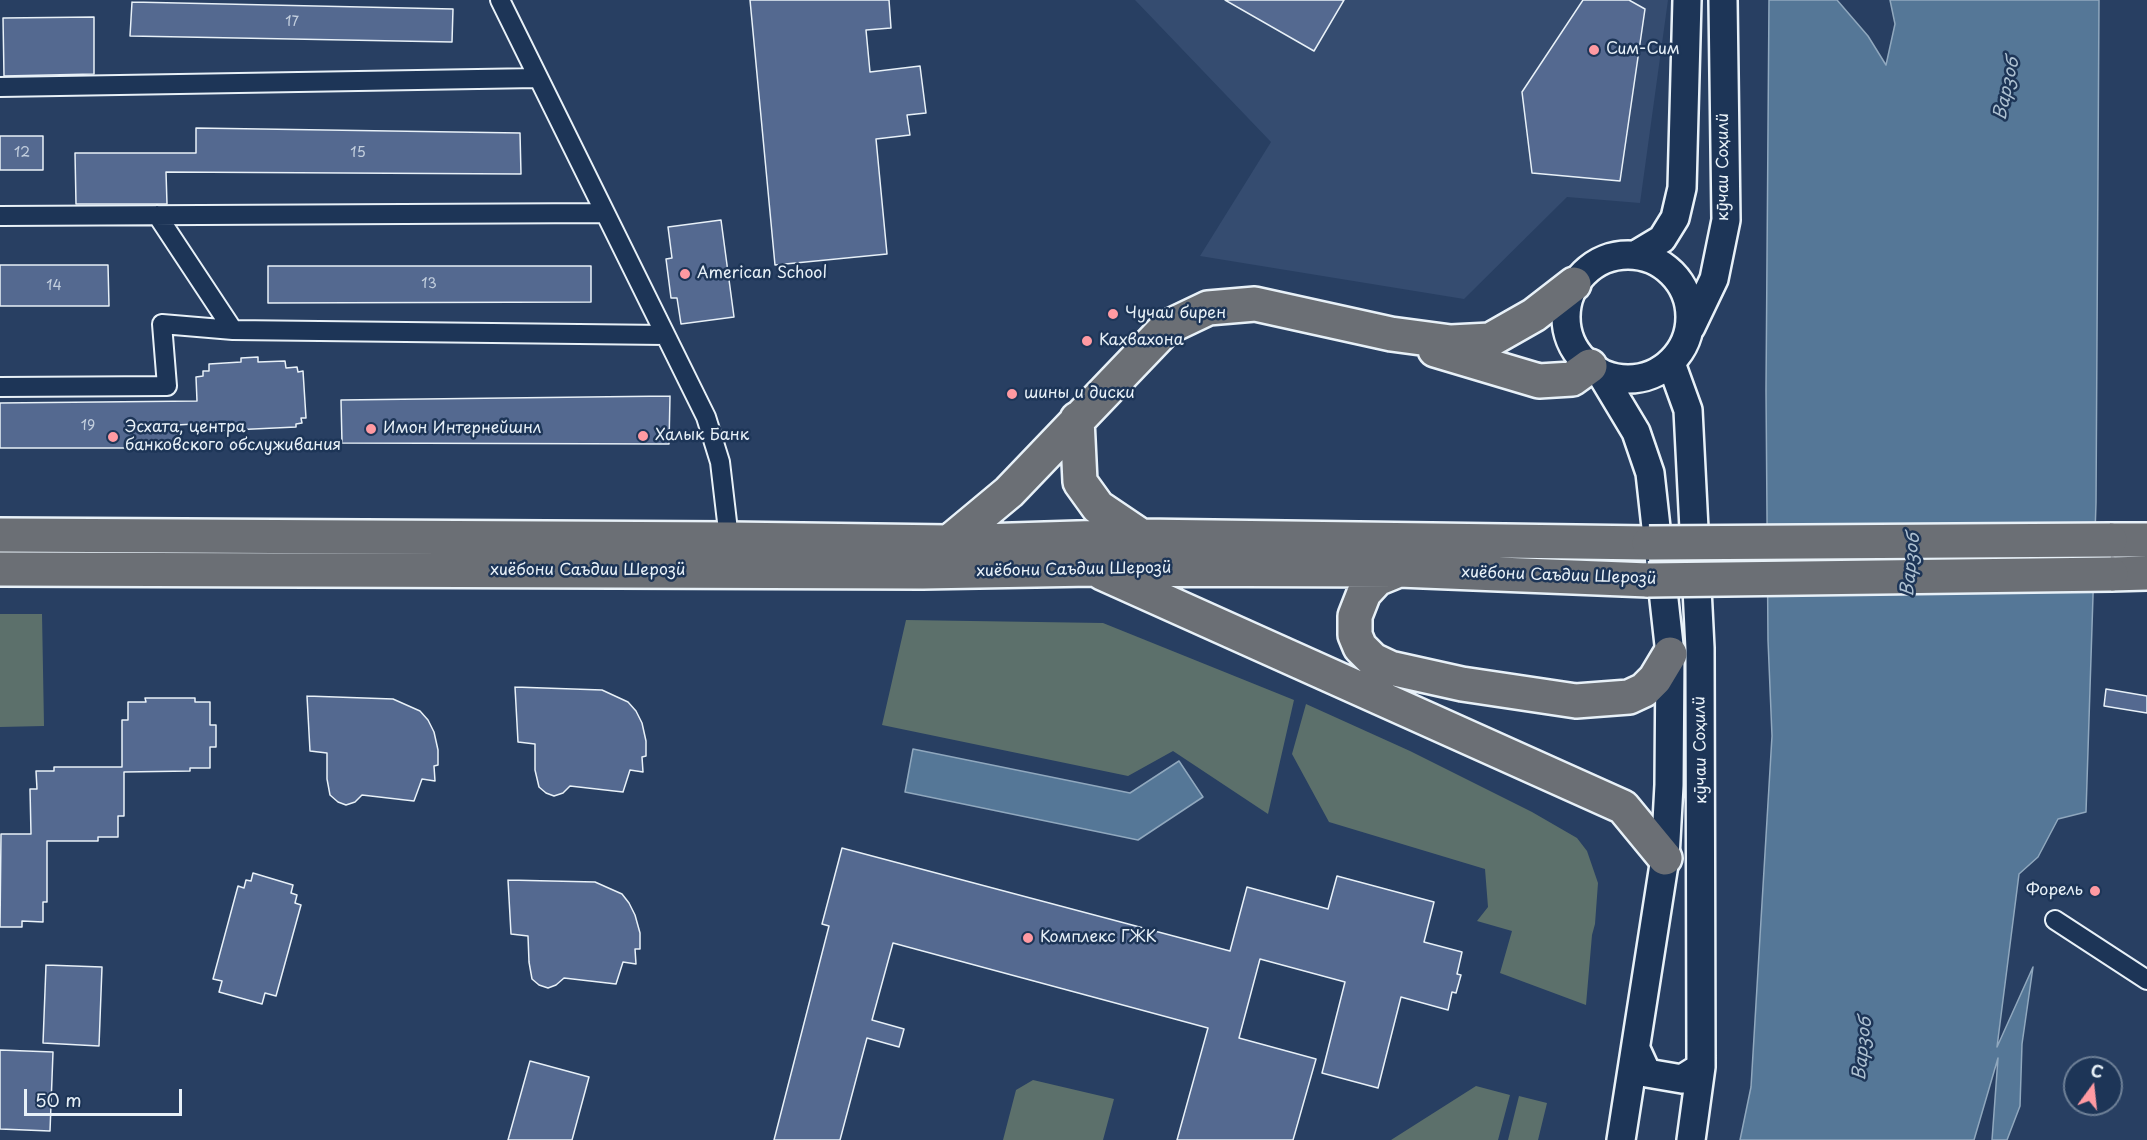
<!DOCTYPE html>
<html>
<head>
<meta charset="utf-8">
<style>
  body { margin:0 }
  #map { position:relative; width:2147px; height:1140px; overflow:hidden; background:#283f62; font-family:"Playpen Sans",sans-serif }
  canvas { display:block }
  .north { position:absolute; left:2063px; top:1056px; width:60px; height:60px; box-sizing:border-box; background:#1d3557; border:2px solid #6e8097; border-radius:50%; rotate:15deg; font-size:16px; font-weight:700; line-height:24px; text-align:center; color:#e8f1f8 }
  .north::after { content:''; display:block; margin:auto; width:21px; height:27px; background:#ff9aa2; clip-path:polygon(50% 0,100% 100%,50% 72%,0 100%) }
  .scale { position:absolute; left:24px; top:1089px; width:158px; height:27px; box-sizing:border-box; border:3px solid #e8f1f8; border-top:0; padding-left:8px; font-size:18px; line-height:21px; white-space:nowrap; color:#e8f1f8; -webkit-text-stroke:4px #1d3557; paint-order:stroke }
</style>
</head>
<body>
<div id="map">
<canvas width="2147" height="1140"></canvas>
<div class="north">С</div>
<div class="scale">50 m</div>
</div>
<script>
const ctx = document.querySelector('canvas').getContext('2d');
ctx.lineJoin = 'round';
function paint(path, color) {
  ctx.fillStyle = color;
  ctx.fill(path, 'evenodd');
}
function shape(rows) {
  const path = new Path2D();
  for (const r of rows) {
    if (r.length === 3) {
      path.moveTo(r[0] + r[2], r[1]);
      path.arc(r[0], r[1], r[2], 0, 2 * Math.PI);
      continue;
    }
    path.moveTo(r[0], r[1]);
    for (let i = 2; i < r.length; i += 2) path.lineTo(r[i], r[i + 1]);
  }
  return path;
}
function trace(path, color, width, dash) {
  ctx.strokeStyle = color;
  ctx.lineWidth = width;
  ctx.lineCap = dash ? 'butt' : 'round';
  ctx.setLineDash(dash || []);
  ctx.stroke(path);
}
function drawText(font, color, halo, rows, align = 'center') {
  ctx.font = font + ' "Playpen Sans",sans-serif';
  ctx.lineWidth = 5;
  ctx.setLineDash([]);
  ctx.textBaseline = 'middle';
  ctx.strokeStyle = halo;
  ctx.fillStyle = color;
  for (const [text, x, y, turn = 0] of rows) {
    ctx.save();
    ctx.translate(x, y);
    ctx.rotate((+turn || 0) * Math.PI / 180);
    ctx.textAlign = isNaN(turn) ? turn : align;
    if (halo) ctx.strokeText(text, 0, 0);
    ctx.fillText(text, 0, 0);
    ctx.restore();
  }
}
const built = shape([
  [1135,0,1668,0,1640,203,1567,197,1464,299,1200,256,1271,142]
]);
const green = shape([
  [0,614,42,614,44,726,0,727],
  [906,620,1103,623,1294,700,1268,814,1173,751,1128,776,882,725],
  [1306,704,1410,751,1532,812,1577,838,1587,851,1598,883,1595,924,1592,935,1586,1005,1500,973,1512,931,1477,921,1488,907,1485,869,1329,822,1292,754],
  [1033,1080,1114,1099,1103,1140,1003,1140,1016,1090],
  [1476,1086,1510,1095,1498,1140,1391,1140],
  [1519,1096,1547,1103,1538,1140,1508,1140]
]);
const water = shape([
  [1769,0,1837,0,1868,36,1886,65,1895,24,1890,0,2099,0,2096,503,2086,812,2058,819,2038,857,2019,874,1997,1047,2033,967,2022,1044,2020,1106,2007,1140,1992,1140,1998,1058,1974,1140,1740,1140,1751,1087,1772,736,1768,640,1766,390,1769,0],
  [913,749,1130,793,1179,761,1203,797,1138,840,905,792,913,749]
]);
const building = shape([
  [750,0,889,0,891,28,866,30,870,72,920,66,926,113,907,115,910,135,876,139,887,254,775,265,750,0],
  [1225,0,1344,0,1314,51,1225,0],
  [1583,0,1629,0,1645,9,1620,181,1532,173,1522,92,1583,0],
  [132,2,453,9,452,42,130,36,132,2],
  [94,17,94,74,4,76,3,18,94,17],
  [196,128,520,133,521,174,166,172,167,204,76,204,75,153,196,153,196,128],
  [0,136,43,136,43,170,0,170,0,136],
  [721,220,734,317,681,324,677,298,671,298,666,259,672,258,668,227,721,220],
  [0,265,108,265,109,306,0,306,0,265],
  [268,266,591,266,591,302,268,303,268,266],
  [258,357,258,362,285,361,286,368,297,367,298,372,303,371,306,418,301,418,302,423,296,424,296,427,211,431,211,423,177,425,178,448,0,448,0,403,197,401,196,377,203,376,203,371,209,371,209,364,241,362,241,358,258,357],
  [670,396,669,444,342,443,341,400,670,396],
  [515,687,602,690,628,702,636,711,642,723,646,741,646,756,642,757,643,772,630,770,623,792,570,786,563,793,554,796,546,793,539,787,535,770,535,744,518,742,515,687],
  [2106,689,2147,696,2147,713,2104,706,2106,689],
  [307,696,393,699,420,711,428,720,434,732,438,750,438,765,434,766,435,781,422,779,414,801,362,795,355,802,346,805,338,802,330,795,327,779,327,753,310,751,307,696],
  [145,698,195,698,195,702,210,702,210,725,216,725,216,747,210,747,210,768,190,768,190,771,124,772,124,816,118,816,118,837,98,837,98,841,47,841,47,902,43,902,43,922,22,921,22,927,0,927,1,834,31,834,30,789,37,789,36,771,54,771,54,767,122,767,122,720,128,720,128,702,146,702,145,698],
  [842,848,1230,951,1247,887,1328,909,1337,876,1434,902,1424,942,1462,952,1457,974,1461,975,1456,993,1452,992,1448,1010,1401,997,1378,1088,1322,1073,1345,982,1260,959,1239,1038,1316,1059,1293,1140,1177,1140,1208,1028,893,943,872,1020,904,1029,899,1047,867,1038,840,1140,774,1140,829,926,822,924,842,848],
  [253,873,293,885,291,893,297,895,295,903,301,905,276,996,265,993,262,1004,219,992,222,981,213,979,238,886,244,888,246,880,251,881,253,873],
  [508,880,595,882,622,894,629,903,635,915,640,933,640,949,635,949,636,964,623,962,616,984,564,978,556,985,548,988,539,985,532,979,529,962,528,936,511,934,508,880],
  [46,965,102,967,99,1046,43,1043,46,965],
  [0,1050,53,1052,50,1131,0,1129,0,1050],
  [530,1061,589,1077,572,1140,508,1140,530,1061]
]);
const street = shape([
  [500,0,706,417,720,462,729,539],
  [0,87,537,78],
  [157,215,233,330],
  [0,216,605,213],
  [0,387,167,386,162,324,233,330,665,335],
  [2055,920,2147,980]
]);
const secondary = shape([
  [1637,254,1662,239,1675,218,1682,188,1687,0],
  [1628,317,62],
  [1691,327,1714,279,1726,220,1723,0],
  [1671,363,1688,410,1700,648,1701,1067,1691,1140],
  [1600,372,1636,432,1650,473,1670,654,1669,785,1665,858,1621,1140],
  [1636,1049,1647,1073,1682,1079,1701,1067]
]);
const highway = shape([
  [1435,350,1539,381,1572,379,1590,366],
  [1077,419,1080,482,1098,507,1141,536],
  [0,535,729,539,949,542,1141,536,1649,543],
  [2110,540,2147,540],
  [949,542,1009,492,1166,328,1208,308,1255,304,1391,334,1451,342,1490,340,1534,315,1574,284],
  [0,569,923,572,1092,569,1399,570,1648,580],
  [1399,570,1377,579,1364,593,1355,616,1355,635,1360,647,1373,660,1390,668,1462,684,1576,701,1629,697,1644,690,1655,679,1670,654],
  [1102,573,1623,807,1665,858],
  [2111,574,2147,573]
]);
const highwayBridge = shape([
  [1649,543,2110,540],
  [1648,580,2111,574]
]);
const markers = [
  [1594,50,6,"#ff9aa2"],
  [685,274,6,"#ff9aa2"],
  [1113,314,6,"#ff9aa2"],
  [1087,341,6,"#ff9aa2"],
  [1012,394,6,"#ff9aa2"],
  [371,429,6,"#ff9aa2"],
  [643,436,6,"#ff9aa2"],
  [113,437,6,"#ff9aa2"],
  [2095,891,6,"#ff9aa2"],
  [1028,938,6,"#ff9aa2"]
];
const numberNames = [
  ["17",292,22],
  ["12",22,153],
  ["15",358,153],
  ["13",429,284],
  ["14",54,286],
  ["19",88,426]
];
const poiNames = [
  ["Сим-Сим",1606,50],
  ["American School",697,274],
  ["Чучаи бирен",1125,314],
  ["Кахвахона",1099,341],
  ["шины и диски",1024,394],
  ["Эсхата, центра",125,428],
  ["банковского обслуживания",125,446],
  ["Имон Интернейшнл",383,429],
  ["Халык Банк",655,436],
  ["Форель",2083,891,"right"],
  ["Комплекс ГЖК",1040,938]
];
const streetNames = [
  ["кӯчаи Соҳилӣ",1724,167,-90],
  ["хиёбони Саъдии Шерозӣ",1074,570,-1],
  ["хиёбони Саъдии Шерозӣ",588,571],
  ["хиёбони Саъдии Шерозӣ",1559,576,2],
  ["кӯчаи Соҳилӣ",1701,750,-91]
];
const waterNames = [
  ["Варзоб",2007,89,-77],
  ["Варзоб",1911,565,-84],
  ["Варзоб",1863,1049,-84]
];
paint(built, '#354c70');
paint(green, '#5c706b');
paint(water, '#557797');
trace(water, '#90a8be', 1.5);
paint(building, '#546990');
trace(building, '#e8f1f8', 1.5);
trace(street, '#e8f1f8', 22);
trace(secondary, '#e8f1f8', 32);
trace(highway, '#e8f1f8', 38);
trace(street, '#1d3557', 18);
trace(secondary, '#1d3557', 27);
trace(highway, '#6b6f75', 33);
trace(highwayBridge, '#e8f1f8', 38, []);
trace(highwayBridge, '#6b6f75', 33);
for (const [x, y, r, color] of markers) {
  const dot = new Path2D();
  dot.arc(x, y, r, 0, 2 * Math.PI);
  ctx.fillStyle = color;
  ctx.fill(dot);
  trace(dot, '#1d3557', 2);
}
drawText('14px', '#c3cfde', null, numberNames);
drawText('16px', '#e8f1f8', '#1d3557', poiNames, 'left');
drawText('16px', '#e8f1f8', '#1d3557', streetNames);
drawText('italic 18px', '#adc0d1', '#1d3557', waterNames);
</script>
</body>
</html>
